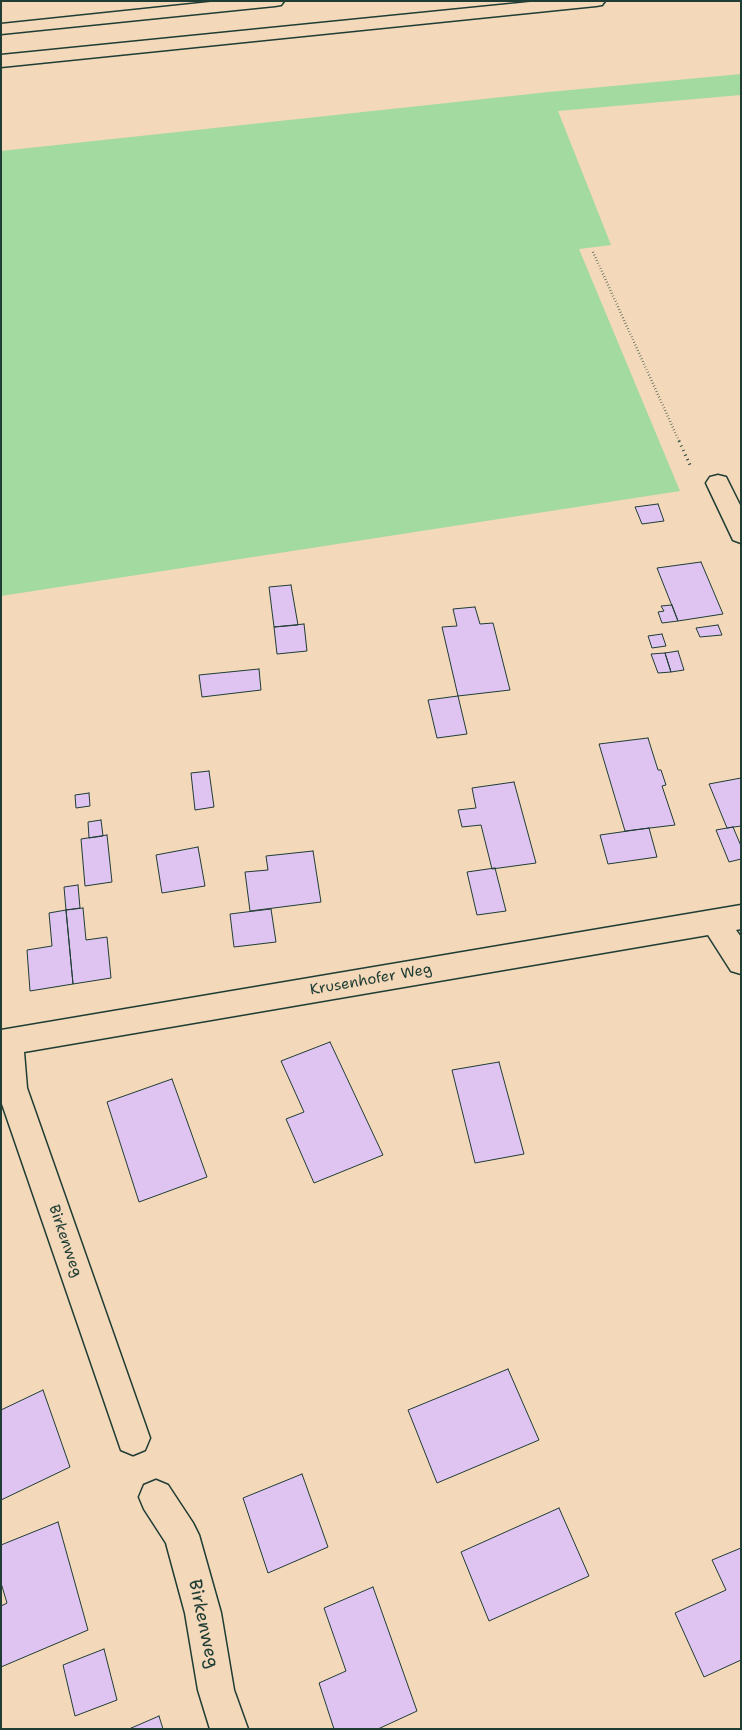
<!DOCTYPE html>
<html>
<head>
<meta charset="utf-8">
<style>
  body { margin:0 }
  #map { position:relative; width:742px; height:1730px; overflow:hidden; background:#f3d8ba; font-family:"Shantell Sans",sans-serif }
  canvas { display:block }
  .frame { position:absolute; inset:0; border:2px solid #1f3d34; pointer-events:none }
</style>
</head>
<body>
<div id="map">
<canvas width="742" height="1730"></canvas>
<div class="frame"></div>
</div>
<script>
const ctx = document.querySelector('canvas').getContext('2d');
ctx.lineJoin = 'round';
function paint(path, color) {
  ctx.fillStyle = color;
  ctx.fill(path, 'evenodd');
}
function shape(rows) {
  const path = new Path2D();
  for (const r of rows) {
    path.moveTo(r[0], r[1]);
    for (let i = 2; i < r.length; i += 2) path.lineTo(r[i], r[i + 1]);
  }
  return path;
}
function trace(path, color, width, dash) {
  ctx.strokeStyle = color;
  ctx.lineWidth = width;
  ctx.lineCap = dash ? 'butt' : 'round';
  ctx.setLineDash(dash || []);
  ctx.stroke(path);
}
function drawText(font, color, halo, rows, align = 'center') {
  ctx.font = font + ' "Shantell Sans",sans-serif';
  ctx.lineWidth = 4;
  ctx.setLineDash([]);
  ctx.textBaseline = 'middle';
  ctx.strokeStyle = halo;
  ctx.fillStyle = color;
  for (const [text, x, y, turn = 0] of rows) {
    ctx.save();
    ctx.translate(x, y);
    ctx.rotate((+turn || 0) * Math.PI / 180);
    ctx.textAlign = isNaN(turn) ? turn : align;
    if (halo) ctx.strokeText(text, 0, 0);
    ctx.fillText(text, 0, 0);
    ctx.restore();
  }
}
const green = shape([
  [741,74,741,95,558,111,611,245,579,249,680,491,1,596,1,151,549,92]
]);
const building = shape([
  [658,504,664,521,642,524,635,507,658,504],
  [701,562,723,614,678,621,657,568,701,562],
  [291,585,298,625,274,627,269,587,291,585],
  [672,605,678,621,662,623,658,612,664,611,661,606,672,605],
  [475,607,480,624,493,623,510,690,458,696,442,627,457,626,453,609,475,607],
  [304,624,307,651,277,654,274,627,304,624],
  [718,625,722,635,700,637,696,628,718,625],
  [662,634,666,646,652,648,648,636,662,634],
  [678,651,684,670,671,672,665,653,678,651],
  [665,653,671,672,658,673,651,654,665,653],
  [259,669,261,690,202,697,199,675,259,669],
  [458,696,467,734,437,738,428,700,458,696],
  [648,738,658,770,661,770,666,785,662,786,675,825,625,831,599,744,648,738],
  [209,771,214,807,195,810,191,773,209,771],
  [741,778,741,826,727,828,709,784,741,778],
  [514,782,536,863,492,869,481,825,462,827,458,810,476,808,472,788,514,782],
  [89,793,90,806,76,808,75,795,89,793],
  [101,820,103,836,89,838,88,822,101,820],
  [733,827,741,846,741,859,729,862,716,830,733,827],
  [649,828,657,857,608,864,600,835,649,828],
  [107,835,112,882,85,886,81,839,107,835],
  [198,847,205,886,162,893,156,855,198,847],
  [313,851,321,902,250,911,245,872,268,870,266,856,313,851],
  [495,868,506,911,477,915,467,872,495,868],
  [78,885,80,908,66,910,64,887,78,885],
  [83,908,86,940,107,937,111,978,73,984,66,910,83,908],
  [271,909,276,942,234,947,230,914,271,909],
  [66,910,73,984,30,991,27,950,52,946,49,913,66,910],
  [330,1042,383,1155,314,1183,286,1119,304,1112,281,1061,330,1042],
  [499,1062,524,1154,475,1163,452,1070,499,1062],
  [172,1079,207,1177,139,1202,107,1102,172,1079],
  [508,1369,539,1440,437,1483,408,1410,508,1369],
  [43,1390,70,1467,1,1500,1,1410,43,1390],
  [302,1474,328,1547,268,1573,243,1498,302,1474],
  [559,1508,589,1576,489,1621,461,1552,559,1508],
  [58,1522,88,1630,1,1667,1,1606,7,1603,1,1583,1,1545,58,1522],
  [741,1548,741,1660,704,1677,675,1613,726,1590,712,1560,741,1548],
  [373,1587,417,1711,378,1729,334,1729,319,1683,346,1671,324,1608,373,1587],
  [104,1649,117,1700,75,1716,63,1665,104,1649],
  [159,1716,163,1729,129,1729,159,1716]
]);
const pathFar1 = shape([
  [593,252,680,443]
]);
const path = shape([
  [679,441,691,467]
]);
const minor = shape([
  [718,475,726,477,741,507,741,543,733,540,706,483,710,477,718,475],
  [741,905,741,929,736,930,741,937,741,974,731,971,708,935,24,1052,27,1088,150,1438,145,1450,133,1455,121,1450,1,1101,1,1030,741,905],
  [156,1480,168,1485,193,1523,199,1535,221,1613,234,1690,248,1729,210,1729,198,1690,185,1613,166,1543,144,1509,139,1497,144,1485,156,1480]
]);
const motorway = shape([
  [220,1,284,1,281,5,275,6,1,34,1,24,220,1],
  [540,1,605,1,602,5,596,6,1,67,1,55,540,1]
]);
const streetNames = [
  ["Krusenhofer Weg",371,980,-10],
  ["Birkenweg",65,1241,71]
];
const nearStreetnames = [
  ["Birkenweg",203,1624,78]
];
paint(green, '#a2da9f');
paint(building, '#dfc3f1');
trace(building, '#1f3d34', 1);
trace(minor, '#1f3d34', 3);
trace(motorway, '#1f3d34', 3);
trace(pathFar1, '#1f3d34', 2.5, [0.5, 2.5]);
trace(path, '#1f3d34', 3, [1, 4]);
paint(minor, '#f3d8ba');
paint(motorway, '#f3d8ba');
drawText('15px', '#1f3d34', '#f3d8ba', streetNames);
drawText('18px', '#1f3d34', '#f3d8ba', nearStreetnames);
</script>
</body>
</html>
